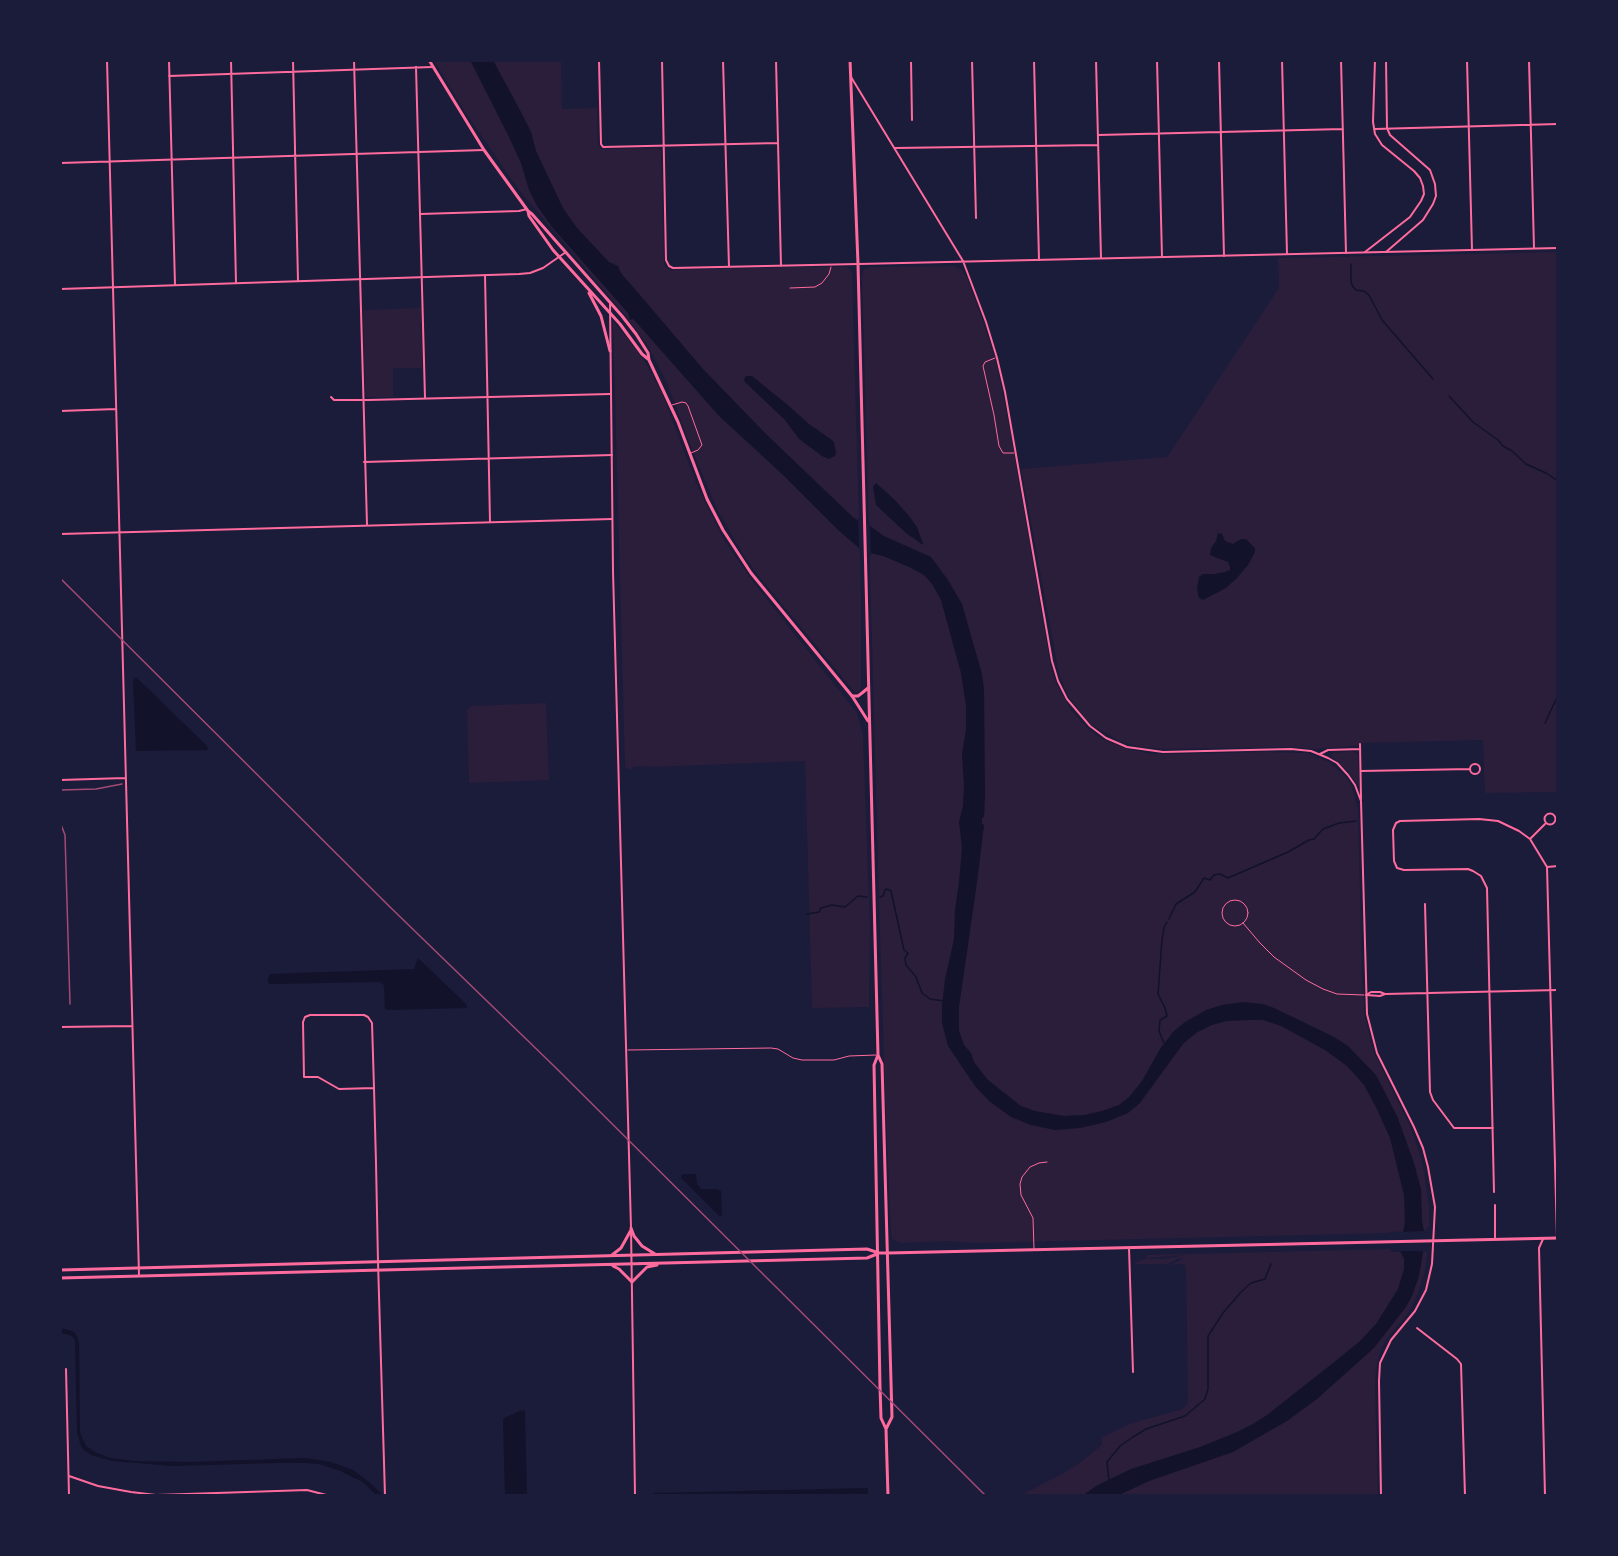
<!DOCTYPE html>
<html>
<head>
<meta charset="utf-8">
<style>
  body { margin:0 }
  #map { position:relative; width:1618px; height:1556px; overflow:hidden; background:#1b1b3a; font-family:"Zilla Slab",serif }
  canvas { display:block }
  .frame { position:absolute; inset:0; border:62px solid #1b1b3a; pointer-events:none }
</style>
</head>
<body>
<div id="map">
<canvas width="1618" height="1556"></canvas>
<div class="frame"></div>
</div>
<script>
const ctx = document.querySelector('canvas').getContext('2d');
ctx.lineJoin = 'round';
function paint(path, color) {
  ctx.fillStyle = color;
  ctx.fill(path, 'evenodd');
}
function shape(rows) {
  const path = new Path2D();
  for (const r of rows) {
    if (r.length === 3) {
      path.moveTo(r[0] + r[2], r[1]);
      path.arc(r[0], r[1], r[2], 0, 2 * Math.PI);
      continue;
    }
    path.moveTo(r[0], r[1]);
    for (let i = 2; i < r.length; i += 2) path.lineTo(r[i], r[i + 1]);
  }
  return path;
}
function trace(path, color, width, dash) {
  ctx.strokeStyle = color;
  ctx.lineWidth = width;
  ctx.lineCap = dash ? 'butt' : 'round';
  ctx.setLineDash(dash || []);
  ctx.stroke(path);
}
const green = shape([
  [434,60,561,60,562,109,597,108,598,144,601,149,657,148,661,150,664,263,665,266,670,270,785,267,846,267,851,270,852,275,861,594,861,688,860,691,857,693,853,690,761,579,744,556,717,509,691,447,667,383,648,346,628,319,519,190,465,112],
  [1558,252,1558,792,1485,793,1483,740,1363,743,1354,746,1316,749,1292,747,1160,749,1136,746,1118,740,1095,727,1086,719,1068,696,1059,674,1021,469,1167,457,1279,288,1278,258],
  [954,266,962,270,967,278,982,319,997,366,1010,430,1051,668,1056,683,1071,710,1089,730,1102,739,1128,749,1152,754,1169,754,1265,752,1308,753,1329,762,1345,776,1351,785,1358,809,1362,978,1365,1017,1374,1053,1411,1128,1421,1158,1424,1172,1429,1206,1429,1226,1425,1231,1390,1232,1390,1233,976,1243,949,1241,901,1243,892,1239,891,1234,885,1093,879,901,862,276,864,269,870,267],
  [421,308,422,368,393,368,393,397,367,397,365,394,363,310],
  [613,321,636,349,648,367,662,393,698,488,724,540,754,583,857,713,863,735,870,927,869,1007,812,1008,805,761,652,767,648,766,633,767,631,770,625,767],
  [546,703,549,780,469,783,467,709,471,706],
  [1352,751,1356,753,1358,755,1359,787,1347,770,1331,756,1332,753],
  [1390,1249,1391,1252,1425,1251,1427,1254,1425,1270,1418,1294,1407,1315,1388,1337,1381,1349,1376,1368,1375,1387,1378,1496,1019,1496,1062,1474,1078,1464,1102,1445,1102,1437,1132,1423,1183,1409,1187,1404,1188,1398,1186,1270,1184,1264,1170,1265,1185,1258,1177,1259,1168,1264,1135,1264,1136,1262,1145,1259,1164,1259,1185,1255,1147,1258,1147,1255]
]);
const water = shape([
  [470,60,493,60,522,114,531,132,536,151,563,208,577,228,609,262,618,266,621,273,640,295,703,369,766,434,854,518,870,526,884,536,931,557,948,580,962,604,982,674,984,689,985,795,984,817,982,818,982,824,984,825,977,882,959,1007,959,1030,964,1045,971,1053,974,1062,988,1080,1021,1106,1035,1111,1064,1116,1084,1115,1102,1111,1119,1105,1129,1097,1142,1081,1160,1049,1173,1032,1185,1022,1206,1010,1222,1005,1243,1002,1263,1004,1274,1008,1334,1037,1348,1046,1376,1075,1397,1116,1404,1135,1414,1163,1421,1189,1422,1221,1424,1231,1423,1252,1419,1276,1412,1296,1406,1307,1374,1348,1317,1399,1287,1421,1266,1433,1233,1452,1149,1481,1117,1496,1082,1496,1096,1486,1131,1469,1200,1447,1237,1432,1253,1424,1267,1415,1333,1363,1360,1341,1376,1324,1398,1289,1404,1269,1404,1259,1400,1251,1405,1221,1404,1195,1390,1138,1376,1107,1364,1085,1347,1066,1325,1050,1281,1026,1263,1020,1249,1020,1226,1021,1212,1025,1196,1033,1183,1044,1140,1103,1128,1113,1106,1122,1080,1128,1055,1130,1031,1125,1011,1117,989,1101,975,1086,948,1046,942,1023,942,1006,945,979,954,939,955,910,959,882,962,848,959,822,963,806,964,785,962,754,966,730,966,706,961,673,941,600,932,584,924,575,909,567,883,556,870,553,859,548,838,530,782,474,719,416,636,322,633,319,630,320,628,313,552,227,537,206,529,190,521,163,509,137],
  [746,376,752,376,789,406,809,424,832,440,834,443,836,453,835,456,829,459,822,456,799,439,785,420,745,382,744,379],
  [876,483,894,499,909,516,917,527,923,544,923,545,906,533,876,505,873,487],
  [1218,533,1222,534,1225,541,1233,544,1241,539,1246,539,1255,548,1255,552,1248,565,1237,578,1226,588,1203,600,1199,598,1197,589,1199,577,1203,574,1214,574,1225,572,1230,570,1230,567,1228,562,1210,555,1211,548,1216,541],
  [136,677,207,746,208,750,136,751,133,680],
  [418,958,467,1005,467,1008,387,1010,385,1009,384,987,383,984,379,982,272,984,268,983,268,978,270,974,414,969],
  [683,1174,696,1174,697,1184,701,1189,717,1189,721,1191,722,1215,720,1216,718,1215,681,1178,681,1176],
  [60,1328,69,1330,74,1332,77,1336,79,1342,80,1432,83,1440,87,1447,97,1453,110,1458,134,1461,191,1462,305,1458,331,1462,353,1470,368,1481,384,1496,377,1496,364,1483,347,1473,319,1464,305,1463,278,1463,173,1466,112,1461,91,1455,84,1450,81,1446,77,1432,75,1341,74,1338,70,1335,60,1333],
  [522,1410,525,1411,527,1496,505,1496,503,1420,504,1418],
  [868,1488,868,1496,653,1496,653,1493]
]);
const pier = shape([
  [858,518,870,524,871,557,859,551],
  [1425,1231,1426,1251,1397,1251,1400,1232]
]);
const stream = shape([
  [1351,264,1351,282,1353,287,1356,290,1364,291,1369,295,1382,320,1433,379],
  [1449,396,1473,422,1498,440,1503,446,1512,451,1526,464,1546,473,1558,481],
  [1545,723,1558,695],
  [880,897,883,896,885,890,887,889,891,891,904,950,908,953,905,958,906,965,916,977,922,993,930,999,944,1001],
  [807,914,819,912,821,908,832,905,845,907,858,896,867,897],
  [1169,919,1176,904,1195,892,1204,878,1210,880,1214,875,1220,874,1228,878,1288,852,1309,840,1314,839,1323,829,1339,823,1356,821],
  [1164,1043,1159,1031,1160,1020,1167,1016,1165,1008,1158,994,1162,940,1164,928,1167,922],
  [342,1471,356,1478],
  [1109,1480,1107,1462,1120,1446,1133,1437,1146,1429,1185,1416,1205,1399,1208,1389,1208,1336,1223,1313,1241,1292,1251,1283,1265,1279,1271,1264]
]);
const service = shape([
  [790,288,815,287,822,283,829,274,831,267],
  [995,358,985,362,983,366,994,415,999,446,1003,453,1014,453],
  [672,405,682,402,686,403,688,406,702,445,698,450,691,453],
  [1235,913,13],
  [1243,923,1260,943,1274,957,1306,980,1323,989,1337,994,1364,995],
  [628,1050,771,1048,778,1049,793,1058,802,1060,834,1060,849,1056,876,1055],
  [1034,1249,1033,1218,1021,1195,1020,1184,1022,1177,1030,1167,1039,1163,1047,1162]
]);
const minor = shape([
  [107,60,139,1275],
  [169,60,175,285],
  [231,60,236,283],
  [293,60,298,281],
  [354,60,367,525],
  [599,60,601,144,603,147,778,143],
  [662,60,666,260,669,266,673,268,858,264],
  [723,60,729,267],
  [776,60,781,266],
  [911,60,912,120],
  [972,60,976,218],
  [1034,60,1039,260],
  [1096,60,1101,258],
  [1157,60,1162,257],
  [1219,60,1224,256],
  [1282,60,1287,254],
  [1341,60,1346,253],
  [1467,60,1472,250],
  [1529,60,1534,248],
  [416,67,425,398],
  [169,76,432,67],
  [1375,129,1558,124],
  [1098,135,1343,129],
  [895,148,1098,145],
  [60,163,484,150],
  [420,214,519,211,527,209],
  [1365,252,1410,217,1421,201,1424,194,1423,186,1420,178,1414,171,1382,145,1375,134,1373,122,1375,60],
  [1386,252,1423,220,1433,204,1436,196,1435,184,1430,170,1390,135,1387,128,1386,60],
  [485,275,490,522],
  [331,397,334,400,368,400,610,394],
  [60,411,116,409],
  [364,462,612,455],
  [60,534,612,519],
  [1360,744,1361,799],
  [1320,754,1328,750,1360,749],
  [1475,769,5],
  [1361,771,1470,769],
  [60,780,125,778],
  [1550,819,5.5],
  [1530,839,1545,824],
  [1547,867,1558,866],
  [1425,904,1430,1092,1433,1100,1454,1128,1493,1128],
  [1366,995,1371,992,1380,992,1385,994,1558,990],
  [1366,995,1380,996,1385,994],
  [60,1027,132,1026],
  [374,1088,339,1089,318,1077,304,1077,303,1022,305,1017,310,1015,364,1015,368,1017,372,1023,374,1088,376,1163,378,1262],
  [1494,1192,1487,888,1481,876,1473,871,1468,869,1404,870,1397,868,1394,861,1393,830,1396,823,1400,821,1479,819,1498,821,1519,831,1530,839,1547,867,1557,1238],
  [1495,1205,1495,1239],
  [1543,1239,1539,1248,1545,1496],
  [1129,1248,1133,1372],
  [1417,1328,1457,1359,1461,1364,1465,1496],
  [66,1369,69,1496],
  [69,1476,98,1486,131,1492,156,1495,307,1490,330,1496]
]);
const tertiary = shape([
  [851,77,963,261,986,322,997,358,1005,392,1052,661,1058,681,1067,699,1090,726,1106,738,1127,747,1163,752,1291,749,1311,751,1328,758,1337,763,1348,775,1355,785,1361,801,1367,1014,1377,1053,1414,1127,1423,1148,1428,1167,1435,1207,1432,1264,1426,1290,1415,1311,1391,1340,1380,1363,1379,1381,1381,1496],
  [859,264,1558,248],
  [60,289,519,274,530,273,543,268,566,252],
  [610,302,613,571,631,1228,635,1496],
  [378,1262,385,1496]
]);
const secondary = shape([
  [429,60,484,150,528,211,529,216,553,250,620,324,642,354,648,359],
  [528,211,532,214,622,316,636,334,648,353,649,360,678,422,707,499,723,530,751,573,852,696,868,721],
  [589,293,601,316,610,351]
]);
const primary = shape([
  [850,60,858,264,878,1055,874,1065,880,1387,881,1418,886,1429,888,1496],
  [852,696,858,696,862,693,868,688],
  [878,1055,882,1064,892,1417,886,1429],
  [631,1228,634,1236,642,1246,655,1254],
  [612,1255,621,1248,631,1230],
  [613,1266,619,1269,632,1282,647,1267,657,1265],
  [60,1270,867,1249,879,1253,888,1253,1558,1238],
  [60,1278,867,1258,877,1254]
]);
const rail = shape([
  [60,578,390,907,555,1067,986,1496],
  [60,790,96,789,122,784],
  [60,822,65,835,70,1004]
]);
paint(green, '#2a1e3b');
paint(water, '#12122b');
paint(pier, '#1b1b3a');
trace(stream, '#12122b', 1.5);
trace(service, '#ff6b9d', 1);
trace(minor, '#ff6b9d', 2);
trace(tertiary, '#ff6b9d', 2);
trace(secondary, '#ff6b9d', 3);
trace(primary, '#ff6b9d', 3);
trace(rail, '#a44b75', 1.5);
</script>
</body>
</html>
